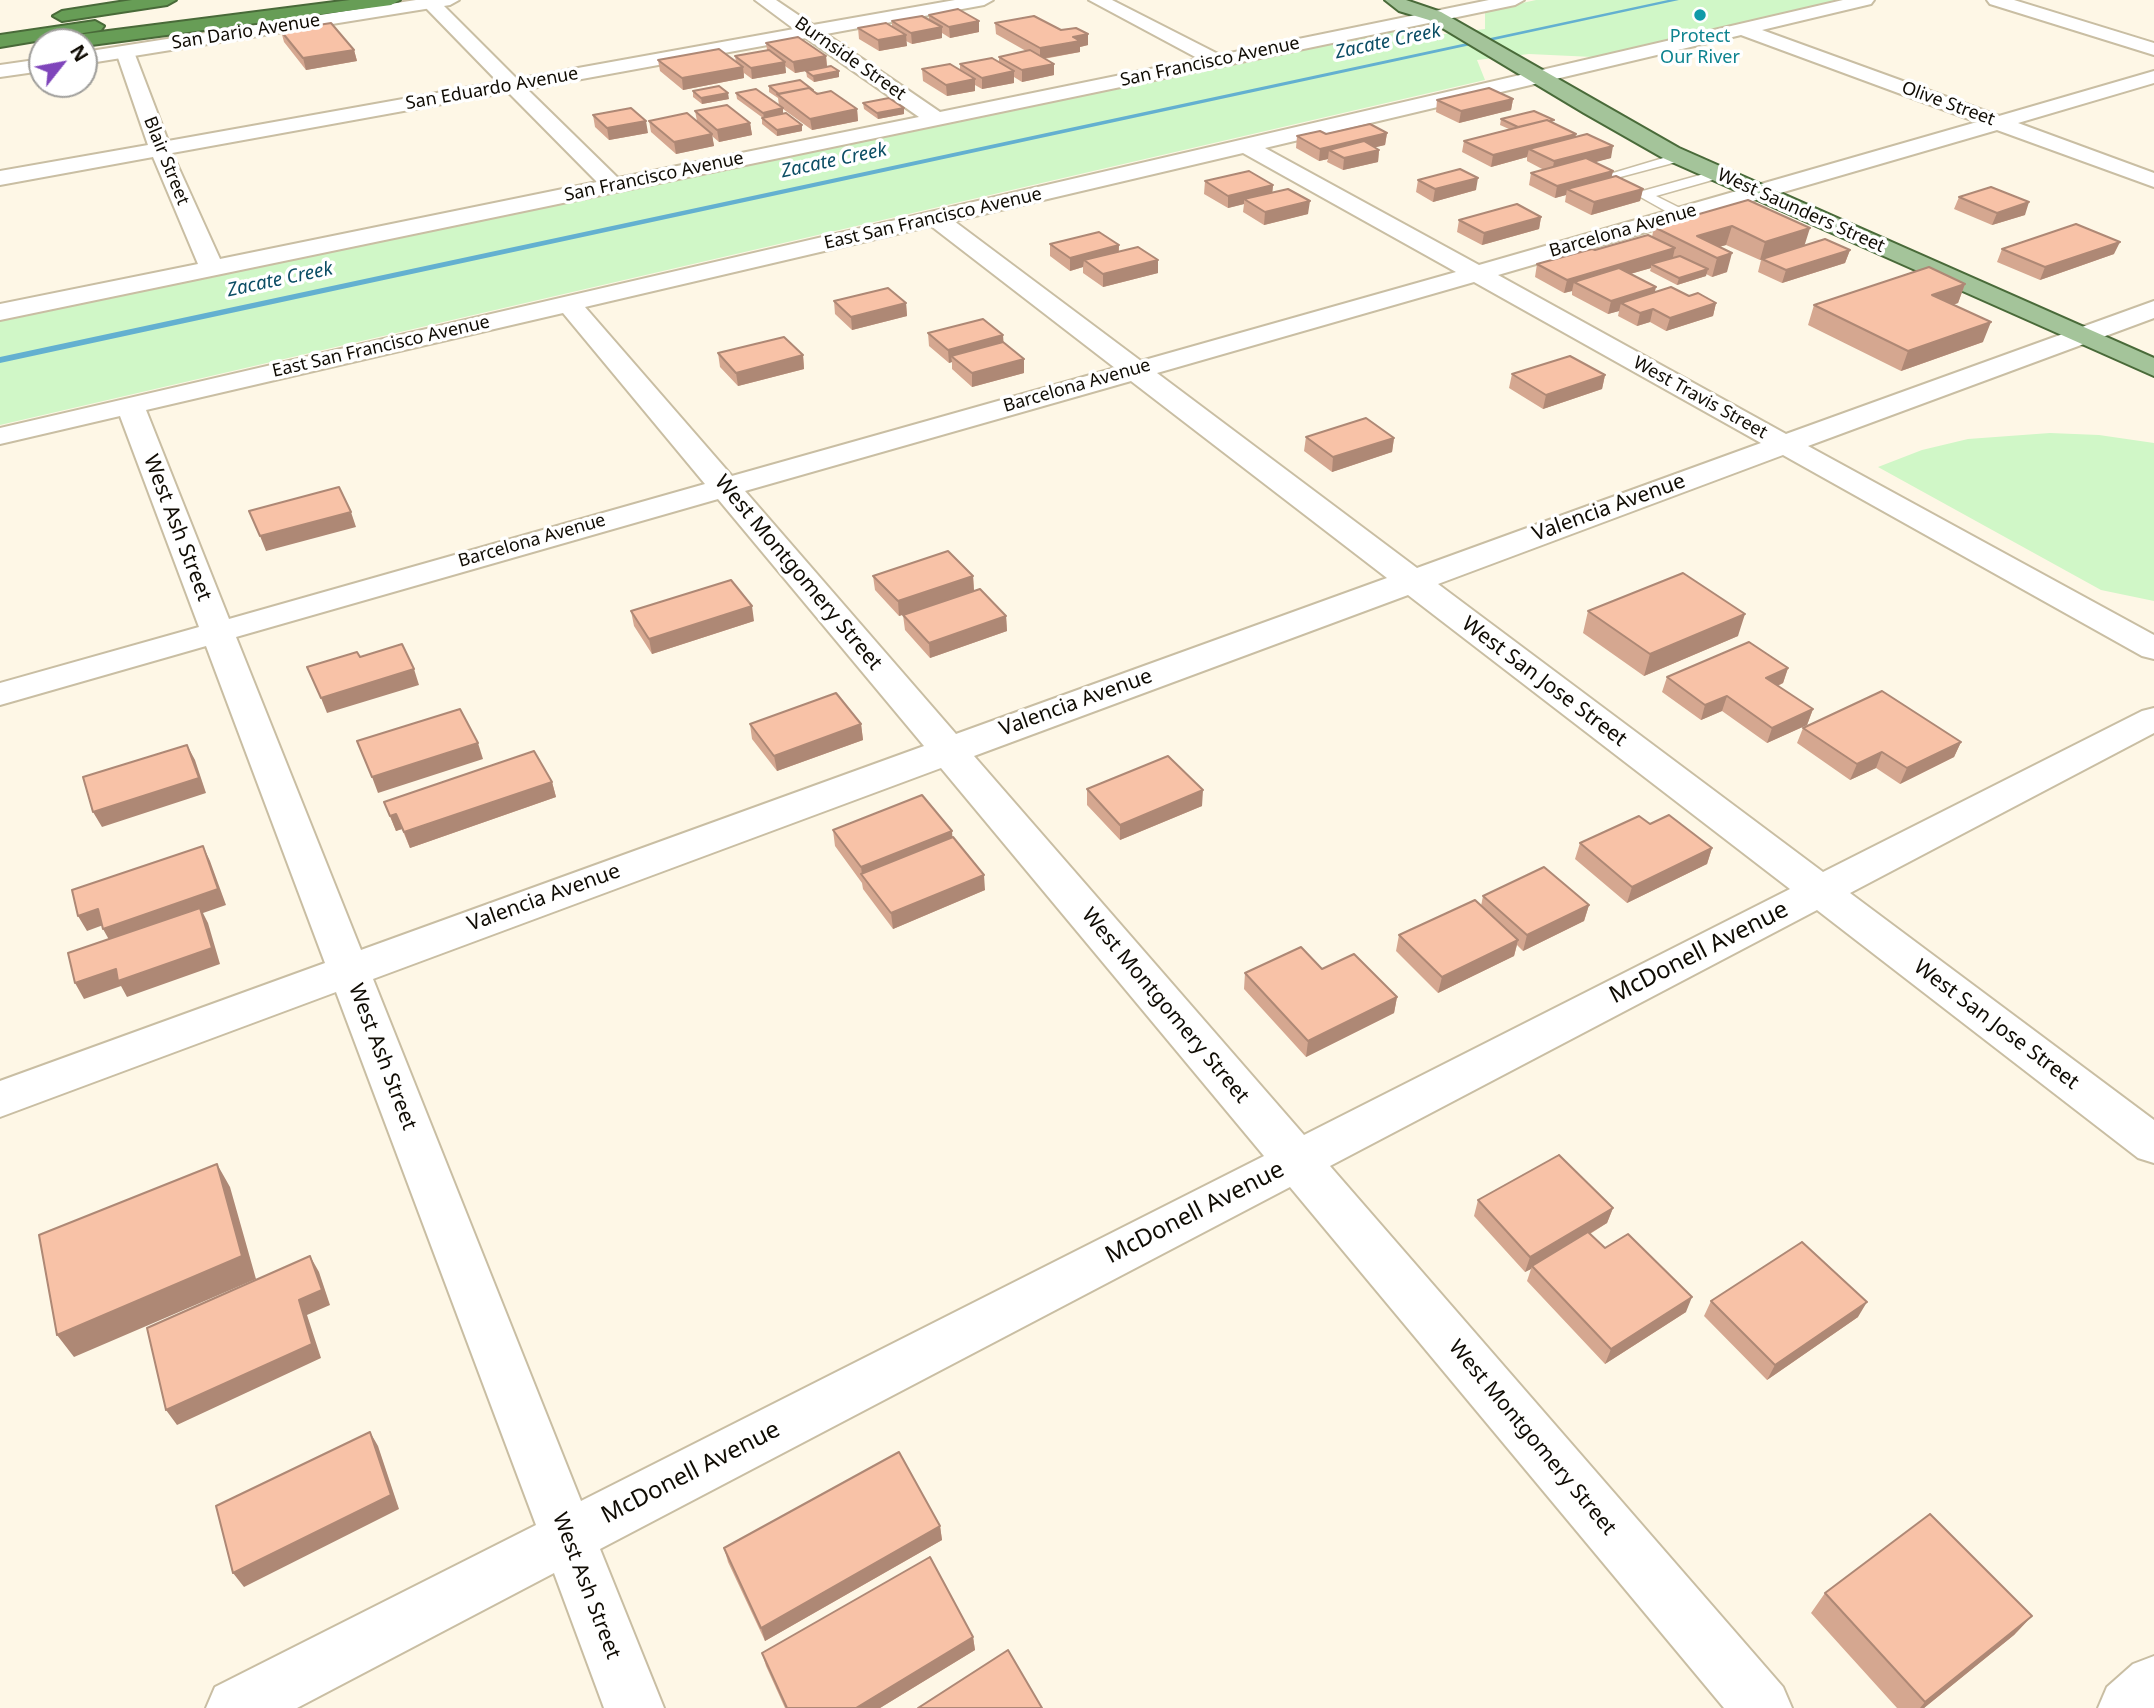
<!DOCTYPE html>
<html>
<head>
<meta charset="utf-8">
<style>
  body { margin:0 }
  #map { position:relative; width:2154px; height:1708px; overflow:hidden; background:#fef7e6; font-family:"Noto Sans",sans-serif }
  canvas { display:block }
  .north { position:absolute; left:28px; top:28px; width:70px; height:70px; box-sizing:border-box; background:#fff; border:2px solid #9f9e9b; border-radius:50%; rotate:59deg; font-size:19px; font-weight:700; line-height:28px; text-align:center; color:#100c04 }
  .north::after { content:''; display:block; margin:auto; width:24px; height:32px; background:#7f45bb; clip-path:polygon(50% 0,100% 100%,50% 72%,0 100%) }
</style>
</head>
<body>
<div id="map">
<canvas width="2154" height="1708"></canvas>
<div class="north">N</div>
</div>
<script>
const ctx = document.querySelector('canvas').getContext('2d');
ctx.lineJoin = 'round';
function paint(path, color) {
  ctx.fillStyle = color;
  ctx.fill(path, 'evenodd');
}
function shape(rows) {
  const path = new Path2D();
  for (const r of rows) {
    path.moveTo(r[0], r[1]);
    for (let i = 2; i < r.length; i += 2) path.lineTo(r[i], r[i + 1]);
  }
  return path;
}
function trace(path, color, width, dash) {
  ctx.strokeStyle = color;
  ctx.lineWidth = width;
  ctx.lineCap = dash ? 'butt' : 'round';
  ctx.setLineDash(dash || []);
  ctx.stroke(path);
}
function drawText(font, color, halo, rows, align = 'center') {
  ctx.font = font + ' "Noto Sans",sans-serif';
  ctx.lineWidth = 7;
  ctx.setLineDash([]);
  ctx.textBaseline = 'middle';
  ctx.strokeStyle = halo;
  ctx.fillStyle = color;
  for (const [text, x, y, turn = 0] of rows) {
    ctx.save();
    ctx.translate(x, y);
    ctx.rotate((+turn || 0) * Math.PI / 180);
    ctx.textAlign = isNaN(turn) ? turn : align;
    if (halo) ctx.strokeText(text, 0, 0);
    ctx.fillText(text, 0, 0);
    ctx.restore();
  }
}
const green = shape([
  [1536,0,1837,0,1593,57,1529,54,1477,60,1485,80,0,425,0,320,1390,32,1436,35,1485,29,1485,11],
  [2050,433,2099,435,2154,443,2154,601,2101,590,1878,467,1922,450,1968,439]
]);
const stream = shape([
  [1668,0,1679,0,0,363,0,357,1668,0]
]);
const service = shape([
  [1680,153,1684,154,1684,160,1609,180,1603,176,1680,153],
  [1718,170,1723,171,1723,177,1656,196,1688,212,1688,218,1678,218,1637,195,1639,192,1718,170]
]);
const minor = shape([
  [424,0,438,0,517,79,794,29,755,0,776,0,813,25,955,0,993,0,984,5,826,34,940,112,1199,59,1089,0,1112,0,1220,55,1489,0,1524,0,1515,5,0,320,0,304,198,264,153,157,0,185,0,171,148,145,116,52,118,48,125,46,134,52,168,141,498,82,425,7,422,3,424,0],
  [806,38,919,117,618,178,527,89,806,38],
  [508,92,597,182,220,259,172,153,508,92],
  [1843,0,1874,0,1871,4,1762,30,1999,116,2154,71,2154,83,2018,123,2154,173,2154,187,1997,130,1498,275,1786,434,2154,301,2154,318,1808,446,2154,635,2154,659,2142,656,1783,455,1438,584,1823,872,2142,711,2154,708,2154,733,1850,893,2154,1120,2154,1163,2138,1158,1817,910,1330,1166,1783,1687,1792,1708,1724,1708,1290,1187,600,1549,664,1708,604,1708,554,1573,297,1708,206,1708,215,1687,536,1525,336,992,0,1117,0,1081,325,963,206,646,0,705,0,683,199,627,120,416,0,444,0,428,1843,0],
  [1741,35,1977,122,1479,265,1265,148,1741,35],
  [1243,153,1456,272,1141,361,954,221,1243,153],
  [931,226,1115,368,732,476,585,307,931,226],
  [1474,282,1761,443,1417,568,1157,373,1474,282],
  [563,313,705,484,229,619,146,410,563,313],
  [1131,381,1387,578,956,734,745,491,1131,381],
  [718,499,924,746,361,950,236,637,718,499],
  [1408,595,1790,889,1304,1135,974,756,1408,595],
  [941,768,1264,1156,581,1501,373,979,941,768],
  [1987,0,2014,0,2154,43,2154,55,1990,4,1987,0]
]);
const tertiary = shape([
  [2154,1656,2154,1708,2098,1708,2107,1687,2133,1664,2154,1656]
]);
const secondary = shape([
  [416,0,459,0,450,5,84,64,84,52,416,0],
  [42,59,42,71,0,77,0,65,42,59]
]);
const primary = shape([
  [1385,0,1406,0,1441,12,1679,148,2154,358,2154,376,1663,158,1584,113,1429,20,1399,11,1385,0]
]);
const motorway = shape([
  [132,0,176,0,167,5,62,21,53,16,62,11,132,0],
  [350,0,400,0,391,5,84,46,84,42,60,42,69,36,350,0],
  [95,21,104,26,101,30,0,47,0,35,95,21]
]);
const wall = shape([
  [929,15,979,21,979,32,950,38,942,33,942,38,912,44,906,41,907,46,879,51,859,39,858,28,892,27,892,21,929,20],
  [995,23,1088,45,1080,47,1080,52,1044,59,1054,64,1054,75,1022,82,1014,77,1014,83,982,89,975,85,975,91,947,96,923,81,922,69,960,70,960,64,999,62,999,57,1026,51,996,34],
  [281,31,354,50,357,61,306,70,284,42],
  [766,43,826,56,827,67,839,71,839,77,814,82,807,77,806,71,795,73,785,66,786,73,752,79,744,73,744,78,683,90,660,71,658,60,736,62,735,56,767,50],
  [769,86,814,91,857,109,858,121,812,130,783,109,783,114,802,125,802,131,777,136,762,124,762,118,763,118,737,99,736,93,779,106,778,98,769,92],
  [693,91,729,99,702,104,693,97],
  [1513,99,1511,110,1459,123,1436,112,1437,100],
  [863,103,904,108,904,114,878,119,864,109],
  [695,111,750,123,752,135,719,142,712,136,714,146,676,154,651,132,649,121,697,121],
  [593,115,648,133,609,140,595,127],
  [1501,119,1553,123,1611,158,1594,162,1613,171,1611,178,1643,189,1640,201,1591,215,1565,202,1566,195,1555,198,1529,185,1531,173,1544,170,1527,161,1527,157,1491,167,1462,152,1464,141,1509,129,1500,125],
  [1387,133,1385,145,1375,147,1379,150,1378,162,1343,170,1327,162,1328,159,1319,161,1296,148,1297,136],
  [1418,180,1476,190,1433,202,1416,192],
  [1205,181,1273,185,1272,192,1308,214,1264,225,1243,212,1244,204,1228,208,1204,194],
  [1959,197,2025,215,1992,225,1954,209],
  [1748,200,1804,245,1850,250,1845,263,1782,283,1758,272,1761,260,1760,260,1726,245,1719,247,1727,272,1712,277,1706,274,1706,276,1677,285,1650,271,1651,268,1630,274,1654,293,1689,296,1716,303,1713,316,1666,331,1650,322,1637,326,1618,316,1619,311,1608,314,1572,295,1572,291,1564,293,1535,277,1537,264,1652,237,1654,227],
  [1541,217,1539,229,1482,245,1457,232,1459,220],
  [1050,244,1119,245,1119,252,1158,273,1103,287,1083,273,1083,267,1070,271,1050,256],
  [2002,249,2114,254,2040,280,1997,262],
  [1965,284,1958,303,1953,305,1983,342,1901,371,1808,325,1814,305],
  [834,301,906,303,907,316,852,330,835,314],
  [928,333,1003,335,1003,342,1024,359,1024,373,972,387,952,369,952,362,949,363,929,346],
  [718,353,803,355,804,369,738,386,720,367],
  [1512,374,1605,375,1602,389,1543,409,1509,388],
  [1306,437,1394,438,1392,452,1332,472,1304,451],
  [873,576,973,576,974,591,899,616,875,590],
  [631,611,754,621,652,654,634,626],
  [1588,611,1738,636,1644,676,1583,633],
  [903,615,1006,616,1007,631,930,658,905,630],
  [1788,668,1783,683,1778,686,1813,709,1807,725,1767,743,1722,711,1701,720,1662,692,1667,677],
  [750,724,861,724,863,740,777,771,752,739],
  [1803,728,1961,742,1954,757,1900,784,1876,768,1850,780,1797,743],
  [552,782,556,797,410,848,402,829,396,831,384,802],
  [1087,789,1202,806,1120,840,1087,805],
  [1650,824,1712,848,1707,864,1627,903,1575,859,1580,843],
  [833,830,952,831,952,838,985,890,893,929,863,889,862,883,835,846],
  [1483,896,1589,905,1584,921,1523,951,1517,945,1514,956,1438,993,1396,951,1399,935,1481,906],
  [1322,969,1397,997,1394,1013,1306,1057,1244,989,1245,973],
  [1478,1200,1613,1208,1607,1223,1590,1234,1605,1248,1686,1312,1605,1364,1527,1281,1531,1269,1525,1272,1474,1216],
  [1711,1301,1858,1317,1767,1380,1704,1316],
  [940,1526,942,1540,765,1641,728,1562,724,1548],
  [1825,1593,2032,1616,2014,1635,1924,1708,1897,1708,1811,1613],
  [973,1637,975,1650,880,1708,785,1708,766,1666,762,1653]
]);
const shadedWall = shape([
  [979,21,979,32,950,38,949,27],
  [942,27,942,38,912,44,911,33],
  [1088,34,1088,45,1080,47,1080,52,1040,59,1040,48,1073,37],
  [906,35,907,46,879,51,878,40],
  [354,50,357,61,306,70,303,58],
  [826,56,827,67,795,73,793,62],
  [785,62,786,73,752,79,751,68],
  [1054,64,1054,75,1022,82,1022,70],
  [743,67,744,78,683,90,682,78],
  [839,71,839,77,814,82,813,76],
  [1014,71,1014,83,982,89,982,78],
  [975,79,975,91,947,96,946,85],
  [728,93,729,99,702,104,701,98],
  [1513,99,1511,110,1459,123,1461,111],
  [783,108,783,114,764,118,763,113],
  [904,108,904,114,878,119,877,113],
  [857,109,858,121,812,130,810,119],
  [646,121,648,133,609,140,607,128],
  [750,123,752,135,719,142,717,130],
  [802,125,802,131,777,136,777,130],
  [1387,133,1385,145,1340,156,1329,150,1328,159,1319,161,1320,149],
  [712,134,714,146,676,154,674,142],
  [1576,134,1574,146,1529,149,1527,157,1491,167,1493,155],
  [1613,146,1611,158,1552,174,1554,161],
  [1379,150,1378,162,1343,170,1344,158],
  [1613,171,1610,183,1567,189,1566,195,1555,198,1557,186],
  [1478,178,1476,190,1433,202,1435,189],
  [1273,185,1272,197,1244,199,1244,204,1228,208,1228,196],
  [1643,189,1640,201,1591,215,1594,202],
  [1310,201,1308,214,1264,225,1265,212],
  [2029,202,2025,215,1992,225,1997,213],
  [1541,217,1539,229,1482,245,1484,233],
  [1732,226,1726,245,1704,251,1697,236],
  [1810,228,1804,247,1762,259,1760,260,1765,242],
  [2120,242,2114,254,2040,280,2045,267],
  [1119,245,1118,258,1084,260,1083,267,1070,271,1070,258],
  [1675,248,1672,261,1651,264,1651,268,1585,287,1574,282,1572,291,1564,293,1567,280],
  [1850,250,1845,263,1782,283,1786,270],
  [1732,253,1727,272,1712,277,1717,258],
  [1158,260,1158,273,1103,287,1103,274],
  [1708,269,1706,276,1677,285,1679,278],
  [1965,284,1958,303,1925,314,1932,295],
  [1656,287,1653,300,1621,303,1619,311,1608,314,1611,301],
  [906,303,907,316,852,330,851,317],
  [1716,303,1713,316,1666,331,1670,318],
  [1653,309,1650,322,1637,326,1640,313],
  [1991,322,1983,342,1901,371,1908,351],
  [1003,335,1004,348,951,356,952,362,949,363,948,350],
  [803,355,804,369,738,386,736,373],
  [1024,359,1024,373,972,387,972,373],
  [1605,375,1602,389,1543,409,1546,395],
  [1394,438,1392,452,1332,472,1333,457],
  [351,512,356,527,266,551,260,536],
  [973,576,974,591,899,616,898,601],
  [752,606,754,621,652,654,649,639],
  [1745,614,1738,636,1644,676,1650,654],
  [1006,616,1007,631,930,658,929,643],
  [1788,668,1783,683,1761,693,1766,678],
  [414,669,419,685,327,713,321,698],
  [1727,696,1722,711,1701,720,1705,705],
  [1813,709,1807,725,1767,743,1772,728],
  [861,724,863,740,777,771,774,756],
  [1961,742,1954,757,1900,784,1907,768],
  [478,743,483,759,378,793,372,777],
  [187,745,195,760,206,793,102,827,93,812],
  [1882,752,1876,768,1850,780,1857,764],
  [552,782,556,797,410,848,404,832],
  [1203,790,1202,806,1120,840,1120,825],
  [396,814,402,829,396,831,390,816],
  [952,831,953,846,862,874,861,867],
  [203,846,210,861,226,905,203,913,208,923,220,964,127,997,121,986,84,999,75,983,112,945,103,929],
  [1712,848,1707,864,1627,903,1632,887],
  [984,875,985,890,893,929,891,913],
  [1589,905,1584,921,1523,951,1527,935],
  [98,909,106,924,87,931,78,916],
  [1518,940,1514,956,1438,993,1442,977],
  [1397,997,1394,1013,1306,1057,1308,1041],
  [217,1164,230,1187,256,1279,74,1357,57,1335],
  [1613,1208,1607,1223,1534,1267,1532,1266,1531,1269,1525,1272,1530,1257],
  [310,1256,319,1272,330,1305,307,1315,321,1358,177,1425,166,1410],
  [1692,1297,1686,1312,1605,1364,1611,1349],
  [1867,1302,1858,1317,1767,1380,1775,1365],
  [370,1432,378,1446,399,1509,244,1587,233,1573],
  [940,1526,942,1540,765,1641,761,1628],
  [2032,1616,2014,1635,1924,1708,1920,1708,1925,1702],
  [973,1637,975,1650,880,1708,856,1708]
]);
const building = shape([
  [958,9,979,21,949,27,929,15,958,9],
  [922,16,942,27,911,33,892,21,922,16],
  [1034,16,1061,30,1076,28,1088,34,1073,37,1080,41,1040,48,995,23,1034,16],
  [331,23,354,50,303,58,281,31,331,23],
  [886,23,906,35,878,40,858,28,886,23],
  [798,37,826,56,793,62,766,43,798,37],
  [719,49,743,67,682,78,658,60,719,49],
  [769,50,785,62,751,68,735,56,769,50],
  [1030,50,1054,64,1022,70,999,57,1030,50],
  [992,58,1014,71,982,78,960,64,992,58],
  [950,64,975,79,946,85,922,69,950,64],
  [831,66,839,71,813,76,806,71,831,66],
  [800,80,813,90,809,88,779,94,769,86,800,80],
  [719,86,728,93,701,98,693,91,719,86],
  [809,88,817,94,831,91,857,109,810,119,777,94,809,88],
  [1489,88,1513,99,1461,111,1437,100,1489,88],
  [756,89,783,108,763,113,736,93,756,89],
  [889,98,904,108,877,113,863,103,889,98],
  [727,105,750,123,717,130,695,111,727,105],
  [631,108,646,121,607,128,593,115,631,108],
  [1534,111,1554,120,1549,121,1547,120,1518,127,1501,119,1534,111],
  [687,113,712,134,674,142,649,121,687,113],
  [786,113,802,125,777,130,762,118,786,113],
  [1547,120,1576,134,1493,155,1464,141,1547,120],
  [1370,124,1387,133,1320,149,1297,136,1320,131,1326,134,1370,124],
  [1587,134,1613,146,1554,161,1529,149,1587,134],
  [1364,141,1379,150,1344,158,1329,150,1364,141],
  [1586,158,1613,171,1557,186,1531,173,1586,158],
  [1460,169,1478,178,1435,189,1418,180,1460,169],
  [1249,171,1273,185,1228,196,1205,181,1249,171],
  [1616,176,1643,189,1594,202,1567,189,1616,176],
  [1991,187,2029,202,1997,213,1959,197,1991,187],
  [1288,189,1310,201,1265,212,1244,199,1288,189],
  [1748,200,1810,228,1765,242,1732,226,1697,236,1732,253,1717,258,1654,227,1748,200],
  [1517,204,1541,217,1484,233,1459,220,1517,204],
  [2076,224,2120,242,2045,267,2002,249,2076,224],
  [1099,232,1119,245,1070,258,1050,244,1099,232],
  [1648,235,1675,248,1567,280,1537,264,1592,249,1595,250,1648,235],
  [1825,239,1850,250,1786,270,1762,259,1825,239],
  [1138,247,1158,260,1103,274,1084,260,1138,247],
  [1680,256,1708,269,1679,278,1651,264,1680,256],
  [1929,267,1965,284,1932,295,1991,322,1908,351,1814,305,1929,267],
  [1619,268,1656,287,1611,301,1574,282,1619,268],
  [1671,287,1689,296,1698,293,1716,303,1670,318,1653,309,1640,313,1621,303,1671,287],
  [888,288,906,303,851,317,834,301,888,288],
  [983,319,1003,335,948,350,928,333,983,319],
  [784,337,803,355,736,373,718,353,784,337],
  [1003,342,1024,359,972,373,951,356,1003,342],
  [1570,356,1605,375,1546,395,1512,374,1570,356],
  [1366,418,1394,438,1333,457,1306,437,1366,418],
  [339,487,351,512,260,536,249,511,339,487],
  [948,551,973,576,898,601,873,576,948,551],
  [1683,573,1745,614,1650,654,1588,611,1683,573],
  [731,580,752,606,649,639,631,611,731,580],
  [980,589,1006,616,929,643,903,615,980,589],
  [1749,642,1788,668,1766,678,1813,709,1772,728,1727,696,1705,705,1667,677,1749,642],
  [402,644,414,669,321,698,307,667,357,652,360,657,402,644],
  [1882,691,1961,742,1907,768,1882,752,1857,764,1803,728,1882,691],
  [836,693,861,724,774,756,750,724,836,693],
  [460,709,478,743,372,777,357,741,460,709],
  [187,745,199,778,93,812,83,777,187,745],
  [534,751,552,782,404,832,396,814,390,816,384,802,534,751],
  [1168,756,1203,790,1120,825,1087,789,1168,756],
  [922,795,952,831,861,867,833,830,922,795],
  [1669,815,1712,848,1632,887,1580,843,1639,816,1650,824,1669,815],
  [953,837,984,875,891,913,861,874,953,837],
  [203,846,218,889,103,929,98,909,78,916,72,890,203,846],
  [1544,867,1589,905,1527,935,1483,896,1544,867],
  [1475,900,1518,940,1442,977,1399,935,1475,900],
  [200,908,212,948,118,981,116,969,75,983,68,953,200,908],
  [1301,947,1322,969,1354,954,1397,997,1308,1041,1245,973,1301,947],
  [1559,1155,1613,1208,1530,1257,1478,1200,1559,1155],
  [217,1164,242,1256,57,1335,39,1235,217,1164],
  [1588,1232,1605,1248,1628,1234,1692,1297,1611,1349,1532,1266,1588,1232],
  [1802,1242,1867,1302,1775,1365,1711,1301,1802,1242],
  [310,1256,322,1290,299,1300,312,1344,166,1410,147,1328,310,1256],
  [370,1432,391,1495,233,1573,216,1506,370,1432],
  [899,1452,940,1526,761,1628,724,1548,899,1452],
  [1930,1514,2032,1616,1925,1702,1825,1593,1930,1514],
  [930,1557,973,1637,856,1708,787,1708,762,1653,930,1557],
  [1008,1650,1042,1708,918,1708,1008,1650]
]);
const markers = [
  [1700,15,7,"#0f9aa8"]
];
const farStreetnames = [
  ["San Dario Avenue",246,32,-9],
  ["Burnside Street",850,59,35],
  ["San Francisco Avenue",1210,62,-12],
  ["San Eduardo Avenue",492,89,-10],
  ["Olive Street",1948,104,20],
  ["Blair Street",166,161,68],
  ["San Francisco Avenue",654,177,-12],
  ["West Saunders Street",1801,211,24],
  ["East San Francisco Avenue",933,219,-13],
  ["Barcelona Avenue",1623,231,-16],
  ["East San Francisco Avenue",381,347,-13],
  ["Barcelona Avenue",1077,386,-16],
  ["West Travis Street",1700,398,29],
  ["Barcelona Avenue",532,541,-16]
];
const farCulturenames = [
  ["Protect",1700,37],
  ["Our River",1700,58]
];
const farWaternames = [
  ["Zacate Creek",1388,42,-12],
  ["Zacate Creek",834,161,-12],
  ["Zacate Creek",280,280,-12]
];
const streetNames = [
  ["Valencia Avenue",1609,508,-20],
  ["West Ash Street",177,528,69],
  ["West Montgomery Street",798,573,50],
  ["West San Jose Street",1544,682,37],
  ["Valencia Avenue",1076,703,-20],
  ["Valencia Avenue",544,898,-20],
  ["West Montgomery Street",1165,1006,50],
  ["West San Jose Street",1996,1025,37],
  ["West Ash Street",382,1057,69],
  ["West Montgomery Street",1532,1438,50],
  ["West Ash Street",586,1586,69]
];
const nearStreetnames = [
  ["McDonell Avenue",1699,953,-27],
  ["McDonell Avenue",1195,1213,-27],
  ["McDonell Avenue",691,1473,-27]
];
paint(green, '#d0f7c7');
paint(stream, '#63b0d0');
trace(service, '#c9bea3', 3);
trace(minor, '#c9bea3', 4);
trace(tertiary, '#c9bea3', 4);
trace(secondary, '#c9bea3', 4);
trace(primary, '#496a39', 4);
trace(motorway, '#496a39', 4);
paint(service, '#fff');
paint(minor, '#fff');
paint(tertiary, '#fff');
paint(secondary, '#fff');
paint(primary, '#a4c49a');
paint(motorway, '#679d56');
paint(wall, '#d5a790');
paint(shadedWall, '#ae8875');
paint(building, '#f8c2a7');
trace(building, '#ae8875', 2);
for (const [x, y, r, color] of markers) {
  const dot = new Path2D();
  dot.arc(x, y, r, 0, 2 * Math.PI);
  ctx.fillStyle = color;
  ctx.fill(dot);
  trace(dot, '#fff', 2.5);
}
drawText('18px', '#100c04', '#fff', farStreetnames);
drawText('18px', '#0d838f', '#fff', farCulturenames);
drawText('italic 19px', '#0c4e65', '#fff', farWaternames);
drawText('21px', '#100c04', '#fff', streetNames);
drawText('24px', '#100c04', '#fff', nearStreetnames);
</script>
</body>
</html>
